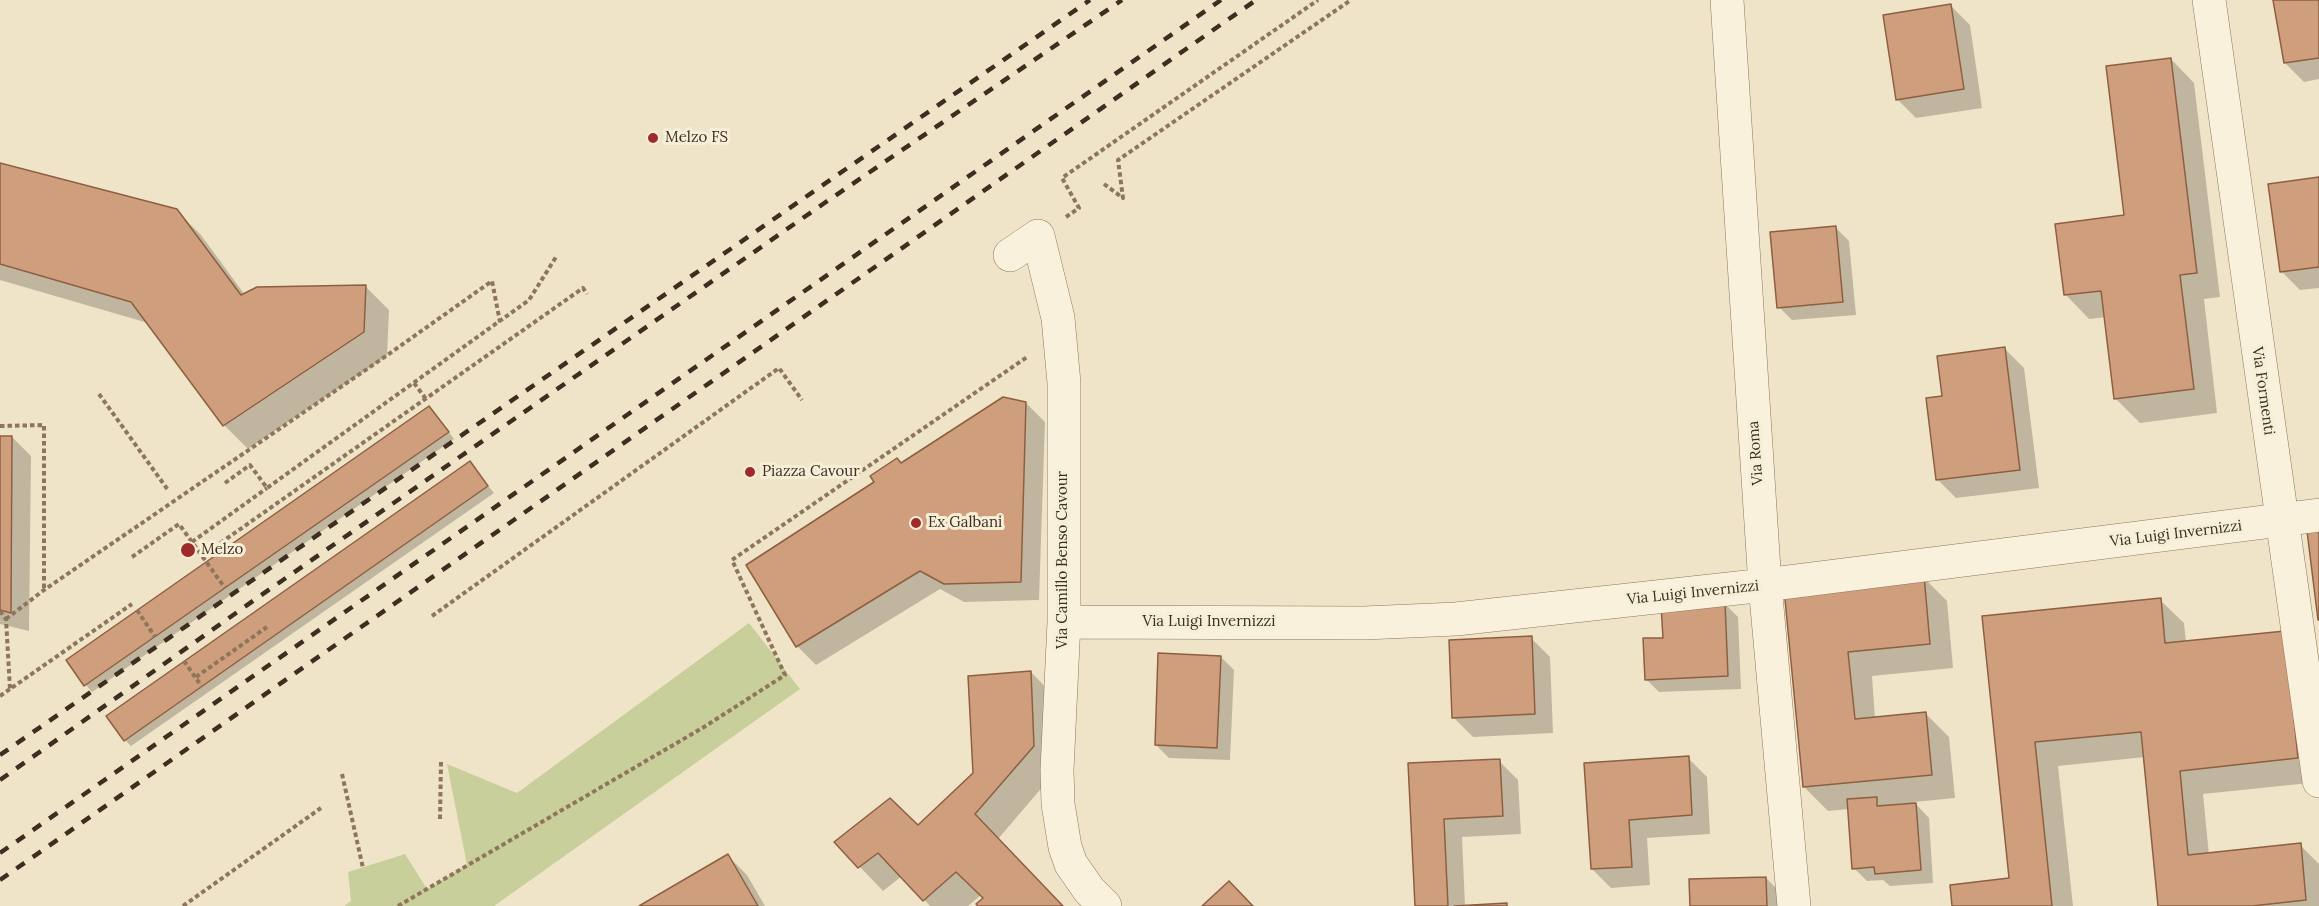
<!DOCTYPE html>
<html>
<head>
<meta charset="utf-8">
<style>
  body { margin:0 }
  canvas { display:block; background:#f0e4c8 }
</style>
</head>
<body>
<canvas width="2319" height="906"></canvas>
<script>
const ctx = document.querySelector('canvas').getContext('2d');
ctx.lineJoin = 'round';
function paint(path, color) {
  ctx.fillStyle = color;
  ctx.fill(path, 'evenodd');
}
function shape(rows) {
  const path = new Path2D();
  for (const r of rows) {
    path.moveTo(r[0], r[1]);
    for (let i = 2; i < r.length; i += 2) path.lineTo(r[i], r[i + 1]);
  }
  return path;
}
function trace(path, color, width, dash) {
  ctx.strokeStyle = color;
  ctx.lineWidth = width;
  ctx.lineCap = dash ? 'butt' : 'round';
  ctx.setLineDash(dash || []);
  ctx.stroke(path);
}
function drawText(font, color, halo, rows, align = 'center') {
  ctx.font = font + ' Lora,serif';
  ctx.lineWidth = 6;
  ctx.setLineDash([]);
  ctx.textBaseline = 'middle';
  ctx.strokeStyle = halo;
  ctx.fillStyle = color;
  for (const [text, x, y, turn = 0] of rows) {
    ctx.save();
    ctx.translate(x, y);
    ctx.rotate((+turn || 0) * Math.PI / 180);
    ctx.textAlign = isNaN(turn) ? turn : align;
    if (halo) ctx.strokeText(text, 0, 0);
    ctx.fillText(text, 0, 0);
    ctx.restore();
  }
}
const green = shape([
  [749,623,800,689,494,906,344,906,351,901,348,872,405,854,427,889,467,865,447,764,517,793]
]);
const shadow = shape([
  [2275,0,2319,0,2319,79,2304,82,2285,63],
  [1951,6,1970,25,1982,108,1916,118,1897,99],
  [2171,59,2194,83,2220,297,2204,299,2217,413,2140,423,2116,399,2106,317,2089,319,2066,295,2126,216],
  [0,165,177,211,201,235,245,295,365,286,389,310,387,356,248,449,224,425,148,323,0,280],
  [2319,179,2319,288,2300,290,2281,271],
  [1836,228,1849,241,1856,315,1792,320,1779,307],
  [2005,349,2024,368,2039,488,1956,498,1937,479,1944,398],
  [1026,403,1045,422,1039,600,964,602,940,589,816,665,797,646,876,482,901,465],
  [435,414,454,439,92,692,86,685,68,660],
  [0,437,12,437,31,456,29,631,0,624],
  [470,463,494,493,131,746,125,740],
  [1923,577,1947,601,1953,668,1872,676,1875,718,1925,713,1949,737,1955,798,1914,802,1929,818,1933,883,1890,886,1883,880,1867,881,1854,868,1849,809,1828,811,1804,787,1786,590],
  [2160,600,2184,623,2186,642,2284,632,2319,782,2203,794,2209,855,2300,845,2319,864,2319,906,2160,906,2145,757,2058,766,2073,906,1953,906,2010,880,1984,618],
  [1725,604,1738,617,1741,689,1659,692,1646,679,1665,639],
  [1531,638,1550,657,1553,733,1473,737,1454,718],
  [1221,657,1234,670,1230,760,1169,758,1156,745],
  [1031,672,1054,696,1057,770,998,839,1062,906,980,906,984,898,981,895,968,906,930,906,902,876,883,891,836,842,918,828,975,773],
  [1688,758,1707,777,1710,834,1647,838,1650,885,1611,888,1592,869,1586,764],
  [1499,761,1518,780,1521,834,1462,837,1465,906,1417,906,1410,765],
  [728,856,747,875,765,906,642,906],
  [1766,878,1779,891,1779,906,1692,906]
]);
const building = shape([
  [2273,0,2319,0,2319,58,2284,63,2273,0],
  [1951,4,1964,89,1896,100,1883,15,1951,4],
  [2171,58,2197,273,2180,275,2194,389,2114,399,2101,291,2064,295,2055,224,2124,215,2106,66,2171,58],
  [0,163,177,209,241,295,257,287,366,285,364,332,223,426,131,302,0,264,0,163],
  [2319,177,2319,267,2280,272,2268,184,2319,177],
  [1836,226,1843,302,1777,308,1770,232,1836,226],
  [2005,347,2020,470,1936,480,1926,398,1942,396,1937,356,2005,347],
  [1003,397,1026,402,1021,582,944,584,920,571,796,647,746,565,874,482,870,476,897,458,901,463,1003,397],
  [429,406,449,432,84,686,66,660,429,406],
  [0,436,12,436,11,613,0,610,0,436],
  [470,461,488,486,124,741,106,716,470,461],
  [2319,521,2319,620,2318,620,2306,523,2319,521],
  [1924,575,1930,644,1848,652,1855,719,1926,712,1932,775,1803,787,1784,589,1924,575],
  [2161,598,2165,643,2285,631,2298,758,2180,771,2188,855,2301,843,2306,900,2252,906,2158,906,2141,732,2035,742,2052,906,1952,906,1950,885,2009,878,1982,616,2161,598],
  [1725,602,1728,676,1645,680,1643,638,1663,638,1661,605,1725,602],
  [1532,636,1535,714,1452,718,1449,640,1532,636],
  [1158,653,1221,656,1217,748,1155,745,1158,653],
  [1031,671,1034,746,975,814,1063,906,978,906,976,904,983,898,956,872,923,901,878,853,858,868,834,842,890,798,918,825,973,773,968,676,1031,671],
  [1689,756,1692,815,1629,820,1632,867,1591,869,1584,763,1689,756],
  [1500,759,1503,816,1444,819,1448,906,1415,906,1408,763,1500,759],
  [1877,797,1877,806,1916,803,1921,870,1875,874,1874,867,1852,869,1847,799,1877,797],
  [728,854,758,906,639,906,728,854],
  [1766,877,1767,906,1690,906,1689,879,1766,877],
  [1229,881,1253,906,1202,906,1229,881],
  [1507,903,1507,906,1454,906,1507,903]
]);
const path = shape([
  [1104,184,1123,198,1118,160,1351,0],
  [1066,217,1079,208,1062,178,1318,0],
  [414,383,426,399],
  [99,394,168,490],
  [0,426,44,425,44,589],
  [225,483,250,465,267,488,529,300,556,257],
  [192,542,267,488],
  [202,556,583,288,587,294],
  [132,557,179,524,225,588],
  [137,610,155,637],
  [0,611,6,619,10,689,132,604],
  [432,616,779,368,802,400],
  [6,619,44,590,386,356,492,281,500,322],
  [184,661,202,687],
  [196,677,267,627],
  [0,696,10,689],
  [342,774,363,868],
  [440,819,441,761],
  [183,906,321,808],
  [398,906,704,727,785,675,732,560,1027,357]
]);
const street = shape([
  [1727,0,1765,585,1794,906],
  [2209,0,2319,781],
  [1010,255,1038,236,1058,318,1064,383,1064,622,1057,770,1058,804,1065,847,1071,864,1089,890,1105,906],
  [1064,622,1364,623,1456,619,1765,585,2319,515]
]);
const rail = shape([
  [0,755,1090,0],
  [0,780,260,596,823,204,1122,0],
  [0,853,1221,0],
  [0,880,1256,0]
]);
const markers = [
  [653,138,6,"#9e2a2b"],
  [750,472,6,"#9e2a2b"],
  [916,523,6,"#9e2a2b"],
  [188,550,8,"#9e2a2b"]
];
const poiNames = [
  ["Melzo FS",665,138],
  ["Piazza Cavour",762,472],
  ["Ex Galbani",928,523],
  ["Melzo",201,550]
];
const streetNames = [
  ["Via Formenti",2263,391,82],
  ["Via Roma",1756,453,-94],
  ["Via Luigi Invernizzi",2176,534,-7],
  ["Via Camillo Benso Cavour",1063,560,-90],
  ["Via Luigi Invernizzi",1693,593,-6],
  ["Via Luigi Invernizzi",1209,622]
];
paint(green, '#c9cf9b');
paint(shadow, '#0003');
paint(building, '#cf9f7d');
trace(building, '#8d5f41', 1.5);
trace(street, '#8d765c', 34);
trace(path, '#8d765c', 4, [4.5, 3]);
trace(street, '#faf1dc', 33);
trace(rail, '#3d2e20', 4.5, [10, 10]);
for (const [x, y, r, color] of markers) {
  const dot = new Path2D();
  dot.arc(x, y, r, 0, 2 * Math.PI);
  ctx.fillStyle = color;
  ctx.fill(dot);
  trace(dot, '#f7eed8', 2);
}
drawText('15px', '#3d2e20', '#f7eed8', poiNames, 'left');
drawText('15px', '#3d2e20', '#f7eed8', streetNames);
</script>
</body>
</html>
